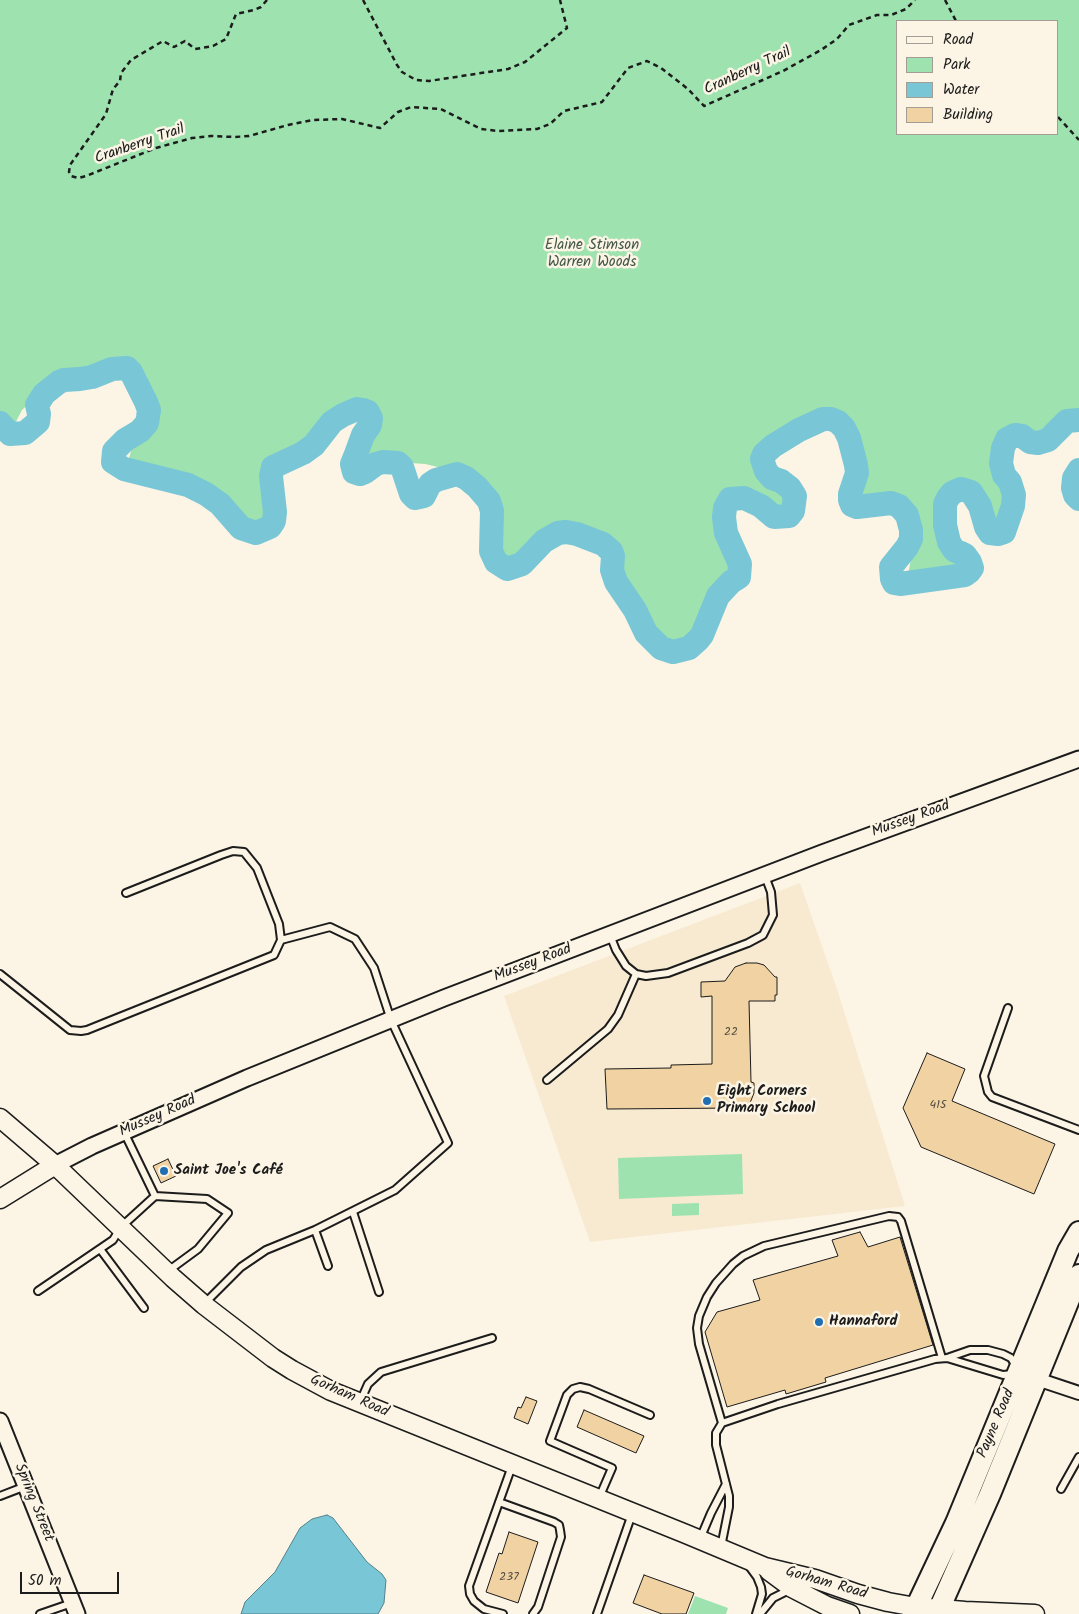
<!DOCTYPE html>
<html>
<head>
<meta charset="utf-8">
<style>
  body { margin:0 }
  #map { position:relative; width:1079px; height:1614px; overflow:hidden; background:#fcf5e5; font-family:Kalam,sans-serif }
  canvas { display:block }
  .legend { position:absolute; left:896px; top:20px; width:162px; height:115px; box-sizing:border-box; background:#fcf5e5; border:1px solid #a29e95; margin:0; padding:6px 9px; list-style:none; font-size:15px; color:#1c1c1c }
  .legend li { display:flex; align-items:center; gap:10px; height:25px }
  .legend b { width:25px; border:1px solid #a29e95 }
  .scale { position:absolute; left:20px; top:1572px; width:99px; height:22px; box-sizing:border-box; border:2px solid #1c1c1c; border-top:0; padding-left:6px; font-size:15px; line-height:18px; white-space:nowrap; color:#1c1c1c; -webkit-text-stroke:4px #fcf5e5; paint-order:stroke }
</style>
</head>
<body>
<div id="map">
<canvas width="1079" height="1614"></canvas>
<ul class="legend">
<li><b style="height:6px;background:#fcf5e5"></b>Road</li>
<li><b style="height:14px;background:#9de2af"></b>Park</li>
<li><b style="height:14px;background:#79c6d7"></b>Water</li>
<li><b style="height:14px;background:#f0d2a3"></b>Building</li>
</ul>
<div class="scale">50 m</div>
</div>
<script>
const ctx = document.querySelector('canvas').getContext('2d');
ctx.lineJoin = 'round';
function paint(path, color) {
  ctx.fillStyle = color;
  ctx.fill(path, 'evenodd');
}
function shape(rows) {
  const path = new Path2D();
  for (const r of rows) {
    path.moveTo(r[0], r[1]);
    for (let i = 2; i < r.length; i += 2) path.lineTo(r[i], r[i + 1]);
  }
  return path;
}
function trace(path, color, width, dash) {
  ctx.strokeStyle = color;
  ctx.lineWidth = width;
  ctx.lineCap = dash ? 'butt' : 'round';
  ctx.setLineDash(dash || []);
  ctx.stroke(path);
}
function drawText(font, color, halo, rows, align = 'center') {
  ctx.font = font + ' Kalam,sans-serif';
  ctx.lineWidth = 5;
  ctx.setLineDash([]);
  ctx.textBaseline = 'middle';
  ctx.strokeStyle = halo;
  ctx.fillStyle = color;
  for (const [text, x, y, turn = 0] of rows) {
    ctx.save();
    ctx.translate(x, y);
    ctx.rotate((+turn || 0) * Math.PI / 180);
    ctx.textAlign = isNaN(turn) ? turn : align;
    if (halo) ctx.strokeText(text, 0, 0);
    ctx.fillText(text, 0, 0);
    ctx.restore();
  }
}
const built = shape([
  [800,883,838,992,905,1206,590,1242,504,996]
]);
const green = shape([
  [0,0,1079,0,1079,414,1065,416,1052,430,1041,436,1030,438,1009,436,999,442,995,449,995,468,1002,475,1010,493,1010,506,1006,517,1000,523,995,524,990,519,980,503,965,493,957,491,943,493,938,508,941,533,950,550,961,556,962,559,956,565,927,571,913,579,908,578,908,575,914,542,912,517,906,507,888,498,863,501,858,499,854,495,859,483,861,465,859,446,851,428,840,419,820,415,791,428,765,442,755,457,768,480,785,498,787,505,784,514,775,512,763,505,738,495,728,494,719,501,717,507,716,524,731,558,729,566,726,574,703,606,695,629,690,639,677,646,671,645,651,631,637,599,619,572,613,551,601,538,589,531,576,528,561,529,552,532,533,541,524,549,517,559,508,565,500,559,497,556,495,523,487,499,476,484,470,478,451,470,425,464,383,461,377,462,368,467,362,467,358,462,369,429,370,419,367,414,352,405,344,406,330,415,310,442,293,452,269,461,265,466,263,474,268,510,260,525,253,527,247,525,222,500,209,489,193,479,159,468,140,466,131,462,129,458,133,445,150,427,152,423,153,409,136,378,123,366,107,364,72,381,43,390,22,410,10,433,5,432,0,428],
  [898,21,1058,21,1058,134,898,134],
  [742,1154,743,1194,619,1199,618,1158],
  [699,1203,699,1215,672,1216,672,1204],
  [695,1596,728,1608,726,1614,688,1614]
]);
const water = shape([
  [327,1515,333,1518,367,1562,382,1574,386,1580,384,1603,378,1614,241,1614,245,1602,275,1572,300,1528,312,1519,327,1515]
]);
const river = shape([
  [0,423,10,434,25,433,38,422,39,414,37,405,44,394,59,382,64,380,80,379,92,377,112,369,127,368,131,372,146,402,149,410,148,417,147,423,140,431,125,440,114,451,113,462,124,469,188,485,206,494,220,504,241,528,256,533,270,527,274,521,275,512,271,476,273,467,303,453,314,445,332,422,343,415,357,409,363,410,368,412,371,418,370,425,363,435,356,454,352,464,354,472,360,474,365,472,376,464,383,462,398,463,402,467,411,494,415,498,424,496,430,484,436,480,457,474,466,478,477,487,489,501,492,511,491,551,496,562,507,569,522,564,544,541,558,533,566,532,577,534,603,544,611,551,613,556,612,570,616,582,635,610,646,633,661,648,673,652,689,648,698,640,702,635,718,596,731,582,739,577,740,564,726,533,724,517,725,508,730,499,744,498,761,506,774,517,789,516,793,511,795,496,790,488,781,481,772,478,766,471,762,459,764,454,773,446,799,430,823,419,831,419,838,422,844,428,849,438,856,465,857,473,850,494,850,500,852,505,857,507,891,503,899,506,907,515,911,530,911,539,907,547,891,567,892,579,894,583,900,584,965,575,969,572,972,568,970,562,965,555,954,550,949,542,945,525,945,504,948,498,952,493,961,489,971,492,980,506,986,527,990,533,998,534,1004,532,1013,506,1014,495,1010,482,1004,475,1001,463,1003,448,1007,439,1015,435,1022,436,1030,442,1038,443,1048,440,1067,421,1079,420],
  [1079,470,1074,478,1073,488,1075,495,1079,499]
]);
const building = shape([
  [746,963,757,963,764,965,775,977,777,977,777,995,775,995,775,1001,749,1001,751,1082,754,1083,754,1093,750,1103,738,1108,607,1109,605,1069,671,1068,671,1065,712,1064,712,996,701,997,701,982,725,981,735,967,746,963],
  [927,1053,965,1069,952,1101,1055,1144,1034,1194,921,1147,903,1108,927,1053],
  [168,1159,176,1176,161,1183,153,1166,168,1159],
  [860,1232,868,1247,900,1237,933,1345,825,1378,826,1382,786,1394,785,1390,727,1407,705,1332,717,1312,760,1300,753,1280,838,1256,832,1240,860,1232],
  [526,1397,537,1401,528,1424,514,1418,518,1407,521,1408,526,1397],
  [584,1410,644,1436,636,1453,577,1427,584,1410],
  [509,1532,538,1542,518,1603,486,1592,499,1553,502,1554,509,1532],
  [644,1575,694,1593,686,1614,662,1614,633,1603,644,1575]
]);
const path = shape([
  [267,0,261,7,254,10,236,14,226,39,213,46,195,49,185,41,174,47,163,41,131,60,121,73,120,81,113,89,106,114,70,165,69,172,71,176,78,178,86,176,156,148,192,138,211,136,235,137,249,136,288,125,313,120,342,119,380,128,398,112,411,107,441,109,481,129,498,131,537,129,550,124,564,111,602,102,628,68,647,61,661,68,688,89,704,106,783,71,821,50,837,39,849,25,877,15,891,15,906,9,915,0],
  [363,0,397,65,402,72,416,80,429,81,508,69,525,62,567,28,560,0],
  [945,0,956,21],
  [1058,117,1079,140]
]);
const service = shape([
  [610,935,616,950,626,966,636,974,646,976,668,973,748,943,763,935,773,915,771,892,765,876],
  [0,974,70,1030,81,1031,87,1030,274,955,281,940,279,924,257,868,244,852,233,851,221,855,126,893],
  [1008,1008,984,1076,988,1092,992,1097,1079,1130],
  [547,1080,608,1029,618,1015,636,974],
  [124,1132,155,1196,207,1199,228,1213,198,1249,168,1271],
  [353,1212,379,1292],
  [315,1230,328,1266],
  [100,1249,144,1308],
  [38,1291,113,1240,121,1227,155,1196],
  [204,1304,241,1267,266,1250,315,1230,395,1190,448,1143,391,1020,374,968,355,939,330,927,281,940],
  [947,1358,1003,1375,1013,1374],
  [360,1402,368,1384,381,1372,492,1338],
  [722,1423,699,1344,697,1328,699,1316,707,1297,716,1283,733,1264,743,1256,764,1246,889,1216,898,1217,901,1221,942,1358],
  [1061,1489,1079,1457],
  [0,1496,26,1486],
  [599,1498,612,1468,550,1441,567,1395,573,1389,580,1387,589,1389,650,1415],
  [499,1502,554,1522,559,1525,560,1530,561,1537,538,1607,533,1614],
  [700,1539,711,1513,726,1484],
  [721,1547,729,1507,729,1496,716,1445,716,1433,722,1423,778,1404,935,1359,947,1358,970,1350,988,1350,1003,1354,1011,1358,1016,1366],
  [749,1566,757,1577,761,1587,762,1594,756,1614],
  [40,1614,72,1603],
  [503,1614,484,1609,474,1601,470,1594,469,1586,512,1466],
  [597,1614,632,1514],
  [760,1614,773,1598,789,1590]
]);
const minor = shape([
  [1031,1377,1079,1393]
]);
const tertiary = shape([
  [55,1165,92,1146,247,1078,444,998,822,853,1079,759],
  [0,1421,77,1614]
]);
const secondary = shape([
  [0,1118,55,1165,173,1278,204,1305,273,1358,292,1370,331,1391,686,1534,765,1567,815,1579,858,1594,888,1602,916,1607,965,1611,1035,1614],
  [0,1199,55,1165],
  [769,1571,792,1588,827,1606,850,1614]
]);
const primary = shape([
  [913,1614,956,1523,1068,1251,1079,1232],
  [937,1614,990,1494,1079,1275]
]);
const markers = [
  [707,1101,5,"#1f6fb2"],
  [164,1171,5,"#1f6fb2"],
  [819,1322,5,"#1f6fb2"]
];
const numberNames = [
  ["22",731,1033],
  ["415",938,1106],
  ["237",509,1578]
];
const streetNames = [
  ["Cranberry Trail",748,72,-25],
  ["Cranberry Trail",140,145,-19],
  ["Mussey Road",911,820,-20],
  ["Mussey Road",533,964,-21],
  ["Mussey Road",158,1117,-24],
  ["Gorham Road",349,1397,24],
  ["Payne Road",997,1424,-67],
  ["Spring Street",33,1503,68],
  ["Gorham Road",826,1584,16]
];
const parkNames = [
  ["Elaine Stimson",592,246],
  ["Warren Woods",592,263]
];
const poiNames = [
  ["Eight Corners",717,1092],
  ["Primary School",717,1109],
  ["Saint Joe's Café",174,1171],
  ["Hannaford",829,1322]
];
paint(built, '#f8ead1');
paint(green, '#9de2af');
paint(water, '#79c6d7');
trace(water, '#54828c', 1);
trace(river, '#79c6d7', 24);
paint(building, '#f0d2a3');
trace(building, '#1c1c1c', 1);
trace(service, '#1c1c1c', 10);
trace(minor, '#1c1c1c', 16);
trace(tertiary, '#1c1c1c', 19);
trace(secondary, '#1c1c1c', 21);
trace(primary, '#1c1c1c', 24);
trace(path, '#1c1c1c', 2.5, [5, 4]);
trace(service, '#fcf5e5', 6);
trace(minor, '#fcf5e5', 12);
trace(tertiary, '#fcf5e5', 15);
trace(secondary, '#fcf5e5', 18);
trace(primary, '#fcf5e5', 20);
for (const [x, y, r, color] of markers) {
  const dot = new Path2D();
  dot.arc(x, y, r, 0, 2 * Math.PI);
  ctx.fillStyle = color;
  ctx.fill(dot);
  trace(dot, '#fcf5e5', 2);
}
drawText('12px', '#514a3e', null, numberNames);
drawText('15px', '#1c1c1c', '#fcf5e5', streetNames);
drawText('15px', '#435748', '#fcf5e5', parkNames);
drawText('bold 15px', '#1c1c1c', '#fcf5e5', poiNames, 'left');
</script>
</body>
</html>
